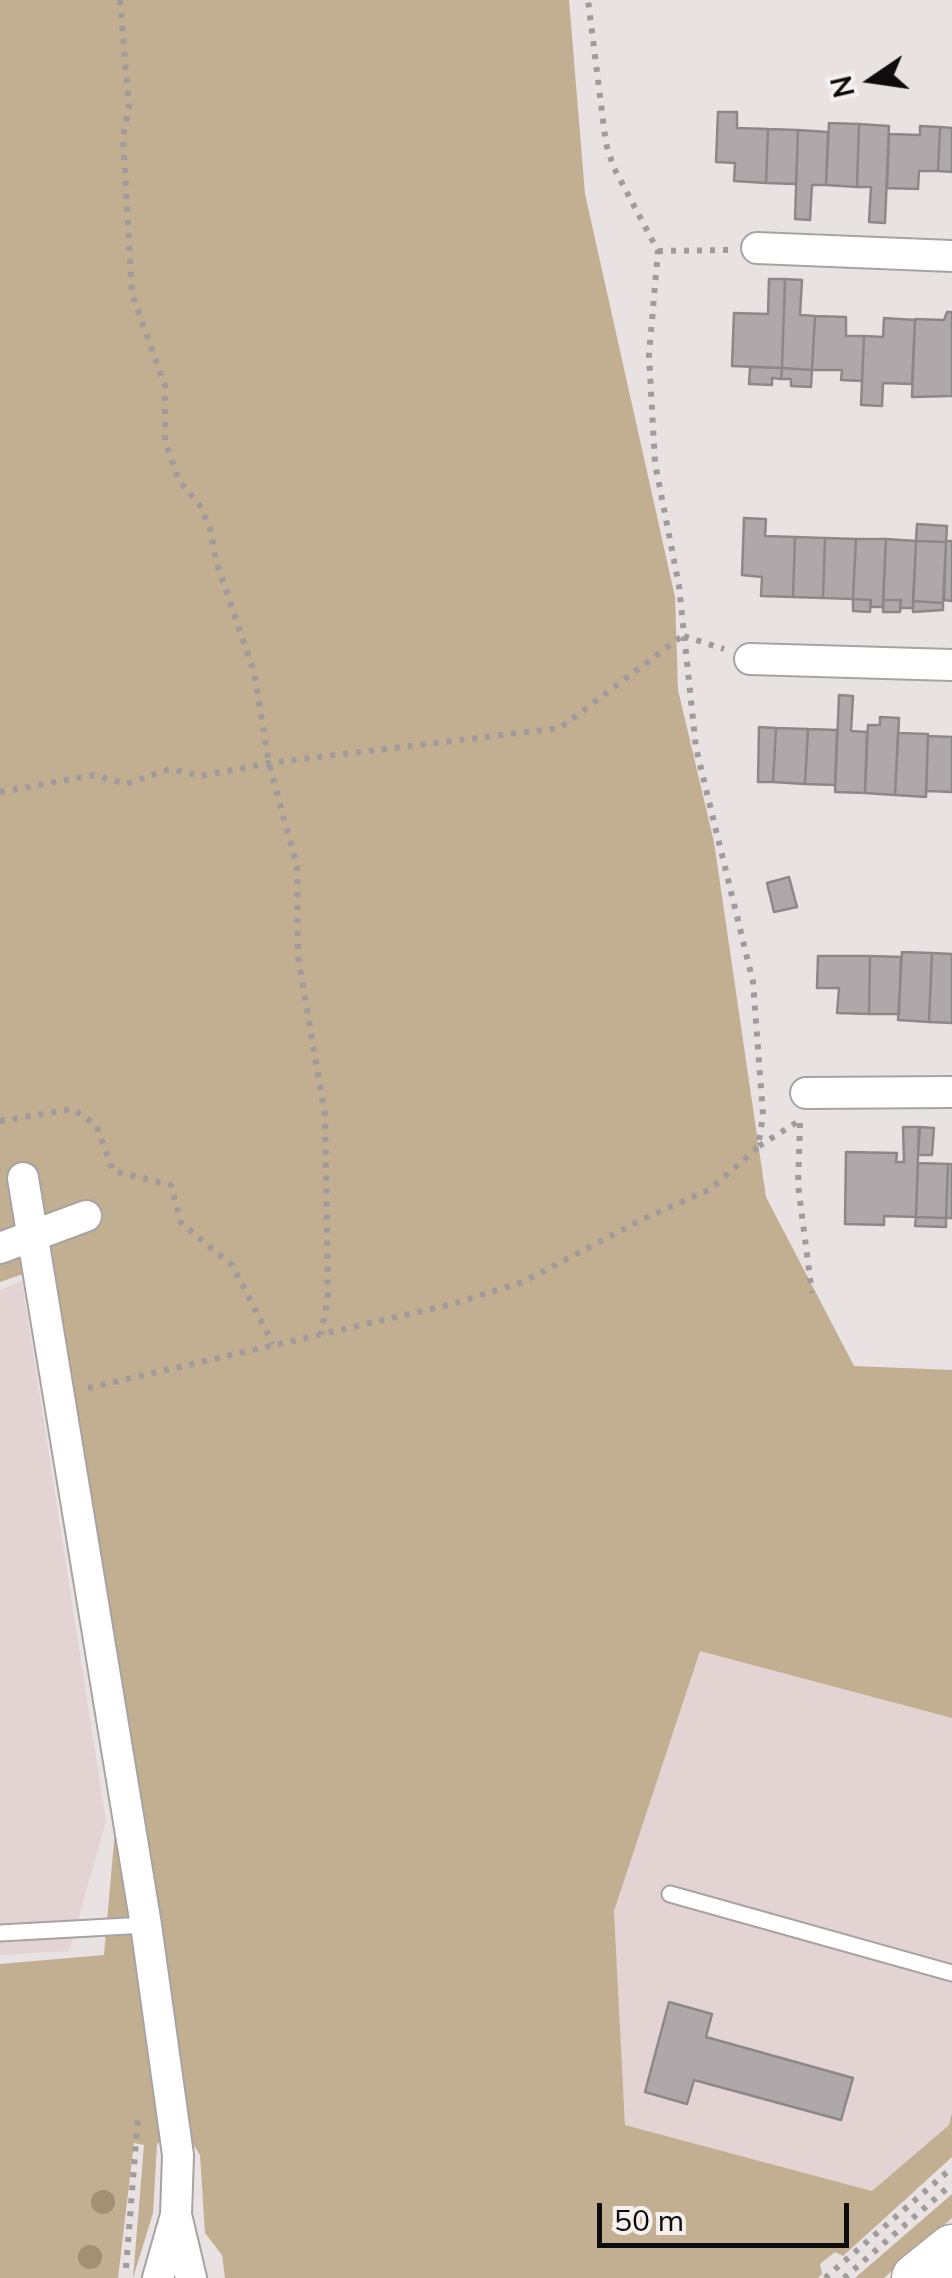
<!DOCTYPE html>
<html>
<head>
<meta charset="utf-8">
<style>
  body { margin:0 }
  #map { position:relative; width:952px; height:2278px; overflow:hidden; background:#e9e2e2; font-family:Mulish,sans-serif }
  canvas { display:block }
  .north { position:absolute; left:822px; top:30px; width:100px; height:100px; -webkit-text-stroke:8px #f6f0ef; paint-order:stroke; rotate:257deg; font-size:28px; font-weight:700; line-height:40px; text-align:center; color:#0e0c0c }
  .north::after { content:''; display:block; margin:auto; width:35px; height:45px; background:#0e0c0c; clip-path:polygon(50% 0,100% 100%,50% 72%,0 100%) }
  .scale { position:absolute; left:597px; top:2203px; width:252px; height:45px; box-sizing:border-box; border:5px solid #0e0c0c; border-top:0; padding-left:12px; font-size:30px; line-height:35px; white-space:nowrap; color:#0e0c0c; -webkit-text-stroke:8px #f6f0ef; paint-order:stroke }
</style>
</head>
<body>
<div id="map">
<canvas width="952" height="2278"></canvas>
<div class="north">N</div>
<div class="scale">50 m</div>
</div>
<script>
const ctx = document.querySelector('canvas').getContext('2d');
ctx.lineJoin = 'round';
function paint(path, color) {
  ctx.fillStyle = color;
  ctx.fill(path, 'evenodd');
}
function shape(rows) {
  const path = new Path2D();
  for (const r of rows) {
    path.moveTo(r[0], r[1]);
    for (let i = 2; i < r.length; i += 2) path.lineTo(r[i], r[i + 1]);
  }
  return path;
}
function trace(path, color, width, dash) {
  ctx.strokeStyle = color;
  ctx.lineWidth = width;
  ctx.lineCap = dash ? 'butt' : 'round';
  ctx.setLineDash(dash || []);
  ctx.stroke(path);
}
const built = shape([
  [22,1281,106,1822,69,1951,0,1955,0,1290],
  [700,1650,952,1718,952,2113,949,2125,872,2191,625,2125,614,1911]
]);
const green = shape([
  [0,0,569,0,585,194,675,597,678,690,714,842,766,1197,854,1366,952,1370,952,1718,700,1651,614,1911,625,2125,872,2191,949,2125,952,2113,952,2157,843,2256,835,2252,820,2264,822,2274,818,2278,225,2278,222,2255,205,2233,200,2155,188,2136,167,2136,157,2144,153,2213,133,2278,144,2145,134,2143,118,2278,0,2278,0,1964,104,1955,116,1819,26,1273,0,1282],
  [952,2194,952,2218,884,2278,855,2278]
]);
const building = shape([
  [718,112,737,112,737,128,768,129,766,183,734,181,735,163,716,162,718,112],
  [829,123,859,124,857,187,826,185,829,123],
  [859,124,889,126,885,223,869,222,871,187,857,187,859,124],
  [920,126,940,127,938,171,919,171,918,189,887,188,889,134,920,135,920,126],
  [940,127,952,128,952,172,938,171,940,127],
  [768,129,798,130,796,184,766,183,768,129],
  [798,130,828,132,826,185,812,185,810,220,795,219,798,130],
  [769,279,785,279,782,368,732,366,734,313,768,314,769,279],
  [785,279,802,280,800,315,815,316,812,370,782,368,785,279],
  [947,312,952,312,952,396,912,397,915,319,944,320,947,312],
  [815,316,846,317,846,336,864,336,862,381,841,380,842,370,812,370,815,316],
  [884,318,915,320,912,384,883,383,882,406,861,405,864,336,883,337,884,318],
  [750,367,782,368,781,379,772,378,772,385,749,384,750,367],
  [782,368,812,370,811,387,791,386,791,379,781,379,782,368],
  [744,518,766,519,765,536,795,537,793,597,761,596,762,577,742,575,744,518],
  [917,524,947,526,946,542,916,541,917,524],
  [795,537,825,538,823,598,793,597,795,537],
  [825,538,856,539,853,599,823,598,825,538],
  [856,539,886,539,883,607,870,607,871,600,853,599,856,539],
  [886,539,916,541,913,608,900,608,901,600,883,600,886,539],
  [916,541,946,542,943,603,913,601,916,541],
  [946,541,952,541,952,601,944,600,946,541],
  [853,599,871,600,870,612,853,611,853,599],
  [883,600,901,600,900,612,883,612,883,600],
  [913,601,943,603,943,610,913,612,913,601],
  [839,695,853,696,851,731,867,732,865,793,835,792,839,695],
  [880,717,899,718,895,795,865,793,868,725,880,725,880,717],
  [759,727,776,728,773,782,758,782,759,727],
  [776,728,808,729,805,784,773,782,776,728],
  [808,729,837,730,835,785,805,784,808,729],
  [898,733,928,734,926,797,895,795,898,733],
  [928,736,952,737,952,792,926,791,928,736],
  [789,877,797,907,774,912,767,883,789,877],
  [902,952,932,953,929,1022,898,1020,902,952],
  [932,953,952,954,952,1023,929,1022,932,953],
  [818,956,870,956,869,1014,837,1013,839,988,817,988,818,956],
  [870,956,901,957,899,1014,869,1014,870,956],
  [903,1127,919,1127,916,1217,884,1216,884,1225,845,1224,846,1152,897,1153,896,1162,904,1162,903,1127],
  [920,1127,934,1128,932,1155,918,1155,920,1127],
  [918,1163,948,1164,946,1218,916,1217,918,1163],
  [948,1164,952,1164,952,1218,946,1218,948,1164],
  [916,1217,946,1218,946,1227,915,1226,916,1217],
  [669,2002,712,2014,706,2037,853,2078,841,2120,694,2080,687,2104,645,2092,669,2002]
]);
const path = shape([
  [120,0,129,107,123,137,132,294,165,386,165,441,179,481,199,504,210,528,216,561,254,672,269,763,297,867,298,957,325,1115,328,1298,321,1334],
  [658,251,731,250],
  [684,636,724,649],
  [0,792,94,775,126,784,170,769,201,776,269,763,560,728,682,636],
  [0,1121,73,1109,96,1125,113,1171,171,1185,181,1223,232,1265,273,1344],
  [800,1123,798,1185,812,1293],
  [759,1146,799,1121],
  [88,1388,453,1304,523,1282,643,1219,711,1189,758,1147,763,1115,753,982,696,748,679,586,655,463,649,355,658,251,614,168,606,144,588,0],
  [126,2268,138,2116],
  [825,2278,952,2168],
  [844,2278,952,2184]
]);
const lane = shape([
  [670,1894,952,1973],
  [0,1933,146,1925]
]);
const street = shape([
  [757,248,952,256],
  [750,659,952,665],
  [806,1093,952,1092],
  [23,1178,146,1925,178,2155,176,2215,158,2278],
  [0,1248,86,1216],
  [176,2215,191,2278]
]);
const primary = shape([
  [916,2278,952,2249]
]);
const trees = [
  [103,2202],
  [90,2257]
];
paint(built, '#e3d3d3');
paint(green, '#c2ae90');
paint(building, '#aea8aa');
trace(building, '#8c8789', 2.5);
trace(lane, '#a8a2a2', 19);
trace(street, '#a8a2a2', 34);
trace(primary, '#a8a2a2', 51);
trace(path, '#a19b9b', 6, [5, 8]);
trace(lane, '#fff', 15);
trace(street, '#fff', 30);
trace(primary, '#fff', 48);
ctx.fillStyle = '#a38f71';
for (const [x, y] of trees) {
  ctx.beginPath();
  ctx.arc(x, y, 12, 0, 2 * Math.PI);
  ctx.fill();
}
</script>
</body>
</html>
